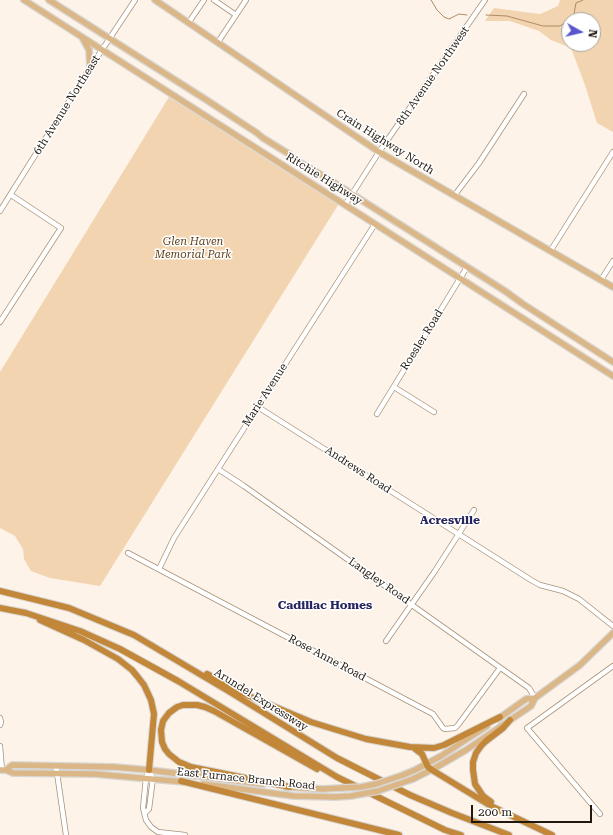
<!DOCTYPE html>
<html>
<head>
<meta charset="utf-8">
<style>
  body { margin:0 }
  #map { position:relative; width:613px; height:835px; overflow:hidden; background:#fdf3e8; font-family:"Roboto Serif",serif }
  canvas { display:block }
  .north { position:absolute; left:561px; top:12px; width:40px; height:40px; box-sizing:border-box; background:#fff; border:1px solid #a6a39f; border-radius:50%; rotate:98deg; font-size:11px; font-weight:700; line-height:16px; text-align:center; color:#21190f }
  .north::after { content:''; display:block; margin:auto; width:14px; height:18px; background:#5b56ce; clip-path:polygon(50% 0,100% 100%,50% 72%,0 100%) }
  .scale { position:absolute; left:471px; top:805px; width:121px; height:18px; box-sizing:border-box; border:2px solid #21190f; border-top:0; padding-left:5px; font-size:12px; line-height:14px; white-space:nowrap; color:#21190f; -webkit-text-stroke:3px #fff; paint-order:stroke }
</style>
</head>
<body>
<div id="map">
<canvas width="613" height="835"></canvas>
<div class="north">N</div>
<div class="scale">200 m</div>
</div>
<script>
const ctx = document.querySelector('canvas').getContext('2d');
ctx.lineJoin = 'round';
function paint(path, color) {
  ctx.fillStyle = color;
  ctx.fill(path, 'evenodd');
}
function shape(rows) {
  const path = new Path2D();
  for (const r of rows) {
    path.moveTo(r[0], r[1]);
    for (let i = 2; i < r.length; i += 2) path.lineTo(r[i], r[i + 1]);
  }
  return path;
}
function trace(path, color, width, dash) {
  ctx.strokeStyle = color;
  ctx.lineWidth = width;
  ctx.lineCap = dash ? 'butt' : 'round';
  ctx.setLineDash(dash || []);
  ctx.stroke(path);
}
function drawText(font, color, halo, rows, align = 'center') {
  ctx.font = font + ' "Roboto Serif",serif';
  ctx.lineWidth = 3;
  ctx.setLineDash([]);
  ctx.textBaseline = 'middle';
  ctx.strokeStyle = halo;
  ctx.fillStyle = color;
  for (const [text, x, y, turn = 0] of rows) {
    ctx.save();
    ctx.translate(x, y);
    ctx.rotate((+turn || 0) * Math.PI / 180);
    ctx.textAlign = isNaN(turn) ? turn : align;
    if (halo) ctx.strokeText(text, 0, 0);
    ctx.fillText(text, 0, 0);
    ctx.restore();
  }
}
const green = shape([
  [560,0,613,0,613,132,597,123,585,85,571,48,551,40,539,31,510,21,485,21,494,8,540,14,558,6],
  [569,20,593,20,593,44,569,44],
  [169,97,338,205,100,586,50,578,31,571,24,559,23,549,15,536,0,528,0,372]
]);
const stream = shape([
  [431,0,437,10,444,17,449,19,459,14,467,15],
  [486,15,507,16,543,26,560,26,569,20],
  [570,20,574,14,576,3,583,0]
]);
const minor = shape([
  [214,0,236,15],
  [189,22,204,0],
  [218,42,246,0],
  [454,196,479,163,524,94],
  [345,205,379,152,485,0],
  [0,211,90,68,135,0],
  [551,250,613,152],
  [601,280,613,261],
  [0,322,61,228,11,195],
  [394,387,434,412],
  [258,407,531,580,540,585,563,591,579,599,613,626],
  [377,414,467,267],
  [218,469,244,486,529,688,535,698],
  [128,553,433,714,443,728,445,729,455,728,458,725,500,668],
  [159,569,174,538,218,469,375,224],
  [386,641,435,571,474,510],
  [0,718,1,722,0,725],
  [0,746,2,770],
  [56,766,66,835],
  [149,770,146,778,143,808,146,820,151,827,158,832,185,835],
  [145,813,149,809,153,778,149,770],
  [600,814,527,728,613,666]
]);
const major = shape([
  [24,0,613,376],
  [49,0,205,99,257,133,263,138,289,154,297,161,325,177,505,291,523,304,613,362],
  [155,0,379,152,613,287],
  [83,39,89,50,90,68],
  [498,719,526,699,535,698],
  [0,770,6,770,13,773,95,774,185,782],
  [6,770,12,765,114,767,149,770,263,784],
  [403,775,415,770,441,756,487,726],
  [413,779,435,768,466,750,531,706,535,698,580,665,613,633],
  [203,784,294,796,335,797],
  [286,787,323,789]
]);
const highway = shape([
  [0,591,69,608,134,635,230,692,337,758,410,795,452,813,509,835],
  [0,608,26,613,80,631,120,649,178,681,337,777,445,830,461,835],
  [40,620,84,640,118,659,132,670,137,676,144,685,151,700,154,714,149,770],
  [207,674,249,696,311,722,366,739,410,747,434,748,444,745,500,717],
  [414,748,422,754,428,767,432,770,491,806,552,835],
  [181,781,399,835],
  [290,787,191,767,179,762,169,754,165,749,162,742,161,730,163,721,169,713,177,707,183,705,197,705,205,707,214,711,317,769],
  [491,802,483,796,475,784,473,770,473,762,476,753,481,746,486,741,503,728,510,720]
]);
const majorBridge = shape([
  [323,789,361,787,376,784,403,775],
  [335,797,351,796,378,791,413,779]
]);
const streetNames = [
  ["8th Avenue Northwest",433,76,-55],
  ["6th Avenue Northeast",67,105,-58],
  ["Crain Highway North",385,142,32],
  ["Ritchie Highway",324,179,32],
  ["Roesler Road",422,340,-58],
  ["Marie Avenue",265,395,-57],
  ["Andrews Road",358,470,33],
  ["Langley Road",379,581,35],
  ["Rose Anne Road",327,658,28],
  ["Arundel Expressway",261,700,32],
  ["East Furnace Branch Road",246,779,6]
];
const parkNames = [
  ["Glen Haven",193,242],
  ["Memorial Park",193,255]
];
const neighbourhoodNames = [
  ["Acresville",450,520],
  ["Cadillac Homes",325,605]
];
paint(green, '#f3d4b0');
trace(stream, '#ae8c64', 1);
trace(minor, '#a89279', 6);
trace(major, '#d7d6d4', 8);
trace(highway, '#d7d6d4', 8);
trace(minor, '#fff', 4.5);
trace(major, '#dbb788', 5.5);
trace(highway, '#c38739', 6);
trace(majorBridge, '#d7d6d4', 8, []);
trace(majorBridge, '#dbb788', 5.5);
drawText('11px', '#21190f', '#fff', streetNames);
drawText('italic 11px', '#61431b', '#fff', parkNames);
drawText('bold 12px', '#27255e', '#fff', neighbourhoodNames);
</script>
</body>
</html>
